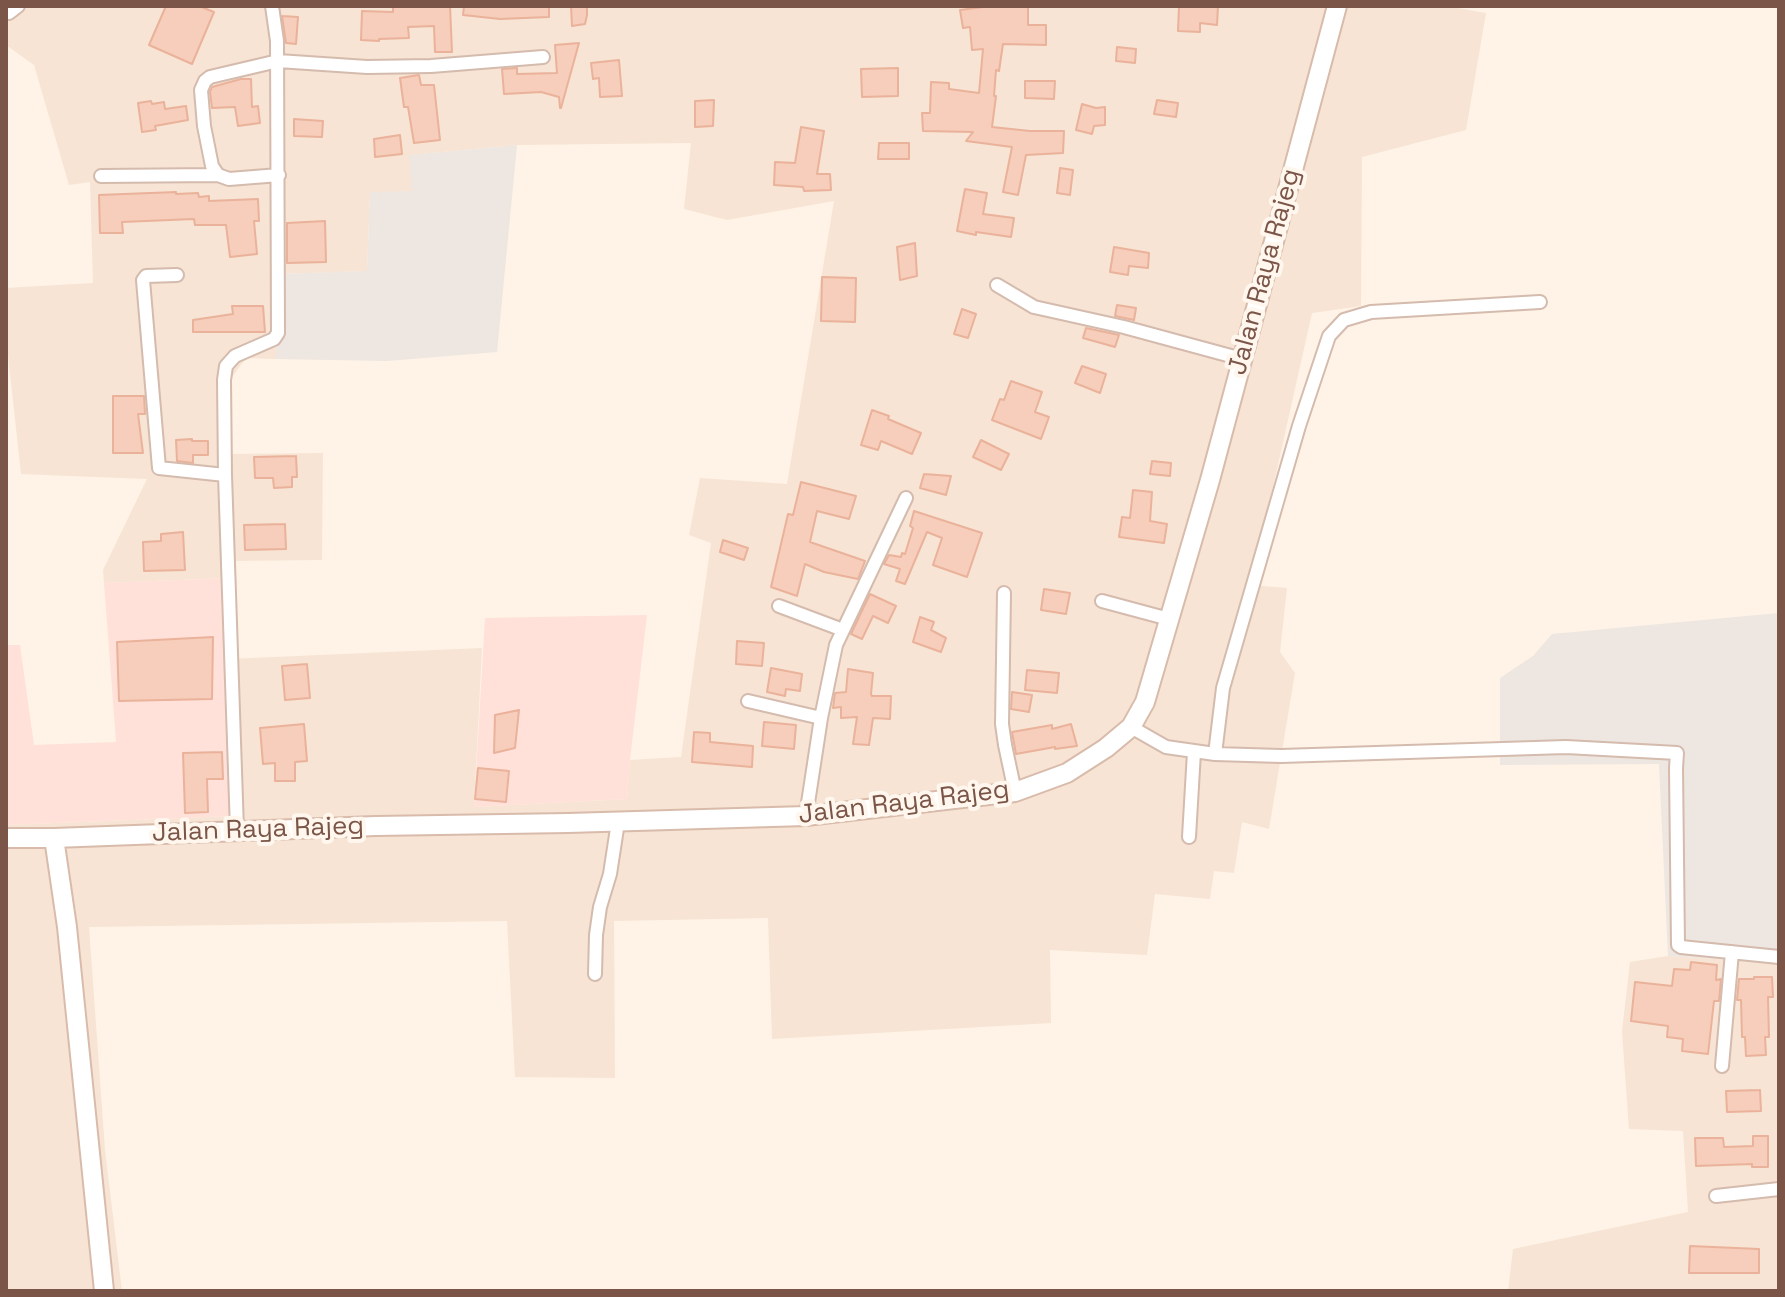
<!DOCTYPE html>
<html>
<head>
<meta charset="utf-8">
<style>
  body { margin:0 }
  #map { position:relative; width:1785px; height:1297px; overflow:hidden; background:#fef3e6; font-family:"Space Grotesk",sans-serif }
  canvas { display:block }
  .frame { position:absolute; inset:0; border:8px solid #7b5648; pointer-events:none }
</style>
</head>
<body>
<div id="map">
<canvas width="1785" height="1297"></canvas>
<div class="frame"></div>
</div>
<script>
const ctx = document.querySelector('canvas').getContext('2d');
ctx.lineJoin = 'round';
function paint(path, color) {
  ctx.fillStyle = color;
  ctx.fill(path, 'evenodd');
}
function shape(rows) {
  const path = new Path2D();
  for (const r of rows) {
    path.moveTo(r[0], r[1]);
    for (let i = 2; i < r.length; i += 2) path.lineTo(r[i], r[i + 1]);
  }
  return path;
}
function trace(path, color, width, dash) {
  ctx.strokeStyle = color;
  ctx.lineWidth = width;
  ctx.lineCap = dash ? 'butt' : 'round';
  ctx.setLineDash(dash || []);
  ctx.stroke(path);
}
function drawText(font, color, halo, rows, align = 'center') {
  ctx.font = font + ' "Space Grotesk",sans-serif';
  ctx.lineWidth = 8;
  ctx.setLineDash([]);
  ctx.textBaseline = 'middle';
  ctx.strokeStyle = halo;
  ctx.fillStyle = color;
  for (const [text, x, y, turn = 0] of rows) {
    ctx.save();
    ctx.translate(x, y);
    ctx.rotate((+turn || 0) * Math.PI / 180);
    ctx.textAlign = isNaN(turn) ? turn : align;
    if (halo) ctx.strokeText(text, 0, 0);
    ctx.fillText(text, 0, 0);
    ctx.restore();
  }
}
const residential = shape([
  [6,6,1446,6,1486,13,1466,130,1362,157,1361,306,1312,313,1251,585,1287,588,1280,652,1295,673,1269,829,1242,822,1234,873,1214,871,1210,899,1155,894,1147,955,1050,950,1051,1023,772,1039,768,918,614,921,615,1078,515,1077,507,921,89,927,105,1150,122,1291,6,1291,6,825,232,816,228,659,482,648,474,807,627,799,630,760,681,757,711,543,689,535,700,478,787,484,834,201,727,220,684,209,691,143,517,145,410,155,412,191,370,193,367,271,278,274,276,359,246,358,227,384,229,454,323,453,322,560,227,561,226,578,104,583,103,570,147,479,21,474,6,337,6,288,93,283,90,182,69,185,34,65,6,45],
  [1668,956,1779,963,1779,1291,1508,1291,1513,1249,1688,1212,1683,1131,1629,1129,1622,1031,1630,962]
]);
const commercial = shape([
  [226,578,233,816,6,825,6,645,20,645,34,745,116,742,104,583],
  [647,615,630,760,627,799,474,807,485,618]
]);
const industrial = shape([
  [517,145,497,352,387,361,276,359,278,274,367,271,370,192,412,191,409,155],
  [1779,613,1779,963,1668,956,1659,764,1500,765,1500,678,1533,656,1552,634]
]);
const building = shape([
  [166,6,199,6,214,12,192,64,149,45,166,6],
  [393,6,450,6,452,52,435,52,434,26,408,27,409,38,379,39,379,41,361,40,362,11,393,12,393,6],
  [464,6,549,6,549,17,500,19,463,15,464,6],
  [571,6,587,6,587,15,585,24,572,26,571,6],
  [983,6,1028,6,1028,25,1046,25,1046,45,1003,44,999,71,996,70,994,96,996,96,992,127,1030,131,1064,131,1063,153,1026,155,1018,195,1003,192,1012,147,966,141,973,132,923,131,922,113,930,113,931,82,949,83,949,89,979,93,983,49,972,50,970,27,963,28,960,10,983,7,983,6],
  [1179,6,1218,6,1217,25,1200,23,1200,32,1178,31,1179,6],
  [282,16,298,17,296,44,286,43,282,16],
  [579,43,561,108,560,108,559,97,541,92,504,94,502,69,517,68,517,74,557,73,555,45,579,43],
  [1117,47,1136,49,1135,63,1116,61,1117,47],
  [619,60,622,96,600,97,599,78,593,79,591,63,619,60],
  [898,68,898,96,862,97,861,69,898,68],
  [419,75,421,85,434,85,440,140,414,143,408,107,404,107,400,78,419,75],
  [241,79,251,79,252,107,258,106,260,123,238,126,235,107,212,108,210,92,212,87,241,79],
  [1025,81,1055,81,1054,99,1025,98,1025,81],
  [714,100,713,126,695,127,695,101,714,100],
  [1157,100,1178,103,1176,117,1154,114,1157,100],
  [151,101,152,104,164,102,165,109,186,106,188,120,155,126,156,130,142,132,138,103,151,101],
  [1082,104,1096,108,1105,107,1105,125,1094,126,1092,134,1076,130,1082,104],
  [294,119,323,121,322,137,294,136,294,119],
  [801,127,824,131,817,174,830,174,831,190,804,191,803,187,774,185,775,162,795,163,801,127],
  [400,135,402,154,375,157,374,139,400,135],
  [879,143,909,143,909,159,878,159,879,143],
  [1060,168,1073,170,1070,195,1057,193,1060,168],
  [965,189,987,193,983,214,1014,218,1011,237,976,232,976,235,957,231,965,189],
  [176,192,176,194,198,193,199,197,209,196,209,201,258,199,259,221,254,221,257,254,230,257,226,225,195,225,194,219,122,222,123,233,100,233,99,195,176,192],
  [325,221,326,262,287,263,287,223,325,221],
  [915,243,917,276,900,280,897,247,915,243],
  [1114,247,1149,253,1148,268,1129,266,1128,275,1110,272,1114,247],
  [822,277,856,278,855,322,821,321,822,277],
  [1117,305,1136,308,1134,320,1115,316,1117,305],
  [232,306,263,306,265,332,193,332,193,320,233,314,232,306],
  [962,309,976,314,968,338,954,334,962,309],
  [1086,328,1119,335,1115,347,1083,338,1086,328],
  [1082,366,1106,374,1100,393,1075,383,1082,366],
  [1011,381,1042,392,1035,412,1049,417,1041,439,992,420,1000,399,1004,400,1011,381],
  [113,396,144,396,145,414,138,414,143,453,113,453,113,396],
  [872,410,889,416,888,419,921,433,912,454,881,441,878,450,861,445,872,410],
  [192,439,192,441,208,441,208,455,193,455,193,463,177,461,176,440,192,439],
  [981,440,1009,454,1001,470,973,457,981,440],
  [296,456,297,477,292,477,292,487,274,488,273,478,255,478,254,457,296,456],
  [1152,461,1171,463,1170,476,1150,474,1152,461],
  [924,474,951,476,946,495,920,488,924,474],
  [801,482,856,496,849,519,817,511,810,542,865,561,858,579,824,572,805,564,797,596,771,587,788,514,793,515,801,482],
  [1133,490,1152,492,1150,521,1167,524,1164,543,1119,537,1122,517,1130,518,1133,490],
  [914,511,982,533,967,577,933,565,942,538,927,532,905,584,896,581,900,569,884,564,889,555,901,557,902,553,905,554,913,528,910,526,914,511],
  [285,524,286,549,245,550,244,525,285,524],
  [183,532,185,570,144,571,143,542,161,541,161,534,183,532],
  [723,540,748,548,744,560,720,552,723,540],
  [1044,589,1070,593,1066,614,1041,610,1044,589],
  [870,594,896,606,888,623,873,616,862,639,851,634,870,594],
  [920,617,934,622,931,630,946,638,941,652,913,642,920,617],
  [213,637,212,699,119,701,117,642,213,637],
  [737,641,764,643,762,666,736,664,737,641],
  [307,664,310,698,285,700,282,666,307,664],
  [771,668,802,674,800,691,786,689,785,696,767,692,771,668],
  [848,669,873,673,871,694,872,696,891,696,890,719,873,718,869,745,853,744,857,717,841,718,841,707,833,708,835,693,846,692,848,669],
  [1027,670,1059,673,1057,693,1025,690,1027,670],
  [1012,692,1032,695,1029,712,1011,709,1012,692],
  [519,710,515,748,494,753,495,715,519,710],
  [764,722,796,725,794,749,762,746,764,722],
  [304,724,307,761,295,762,295,781,275,781,275,763,263,764,260,728,304,724],
  [1071,724,1077,746,1055,749,1055,747,1016,754,1012,732,1052,725,1052,729,1071,724],
  [694,732,710,733,710,742,753,746,752,767,692,762,694,732],
  [222,752,223,779,207,779,208,812,185,813,183,753,222,752],
  [478,768,509,771,506,802,475,799,478,768],
  [1691,962,1717,965,1716,980,1721,979,1719,1001,1714,1001,1708,1054,1682,1051,1683,1039,1667,1037,1668,1026,1631,1021,1635,982,1672,986,1674,969,1690,970,1691,962],
  [1754,977,1772,977,1773,997,1768,997,1769,1037,1765,1037,1766,1055,1746,1056,1745,1037,1742,1037,1741,1000,1737,1000,1739,979,1754,979,1754,977],
  [1760,1090,1761,1111,1727,1112,1726,1091,1760,1090],
  [1753,1136,1768,1136,1768,1167,1752,1167,1752,1164,1696,1166,1695,1138,1723,1138,1724,1147,1753,1146,1753,1136],
  [1690,1246,1759,1249,1759,1273,1689,1273,1690,1246]
]);
const street = shape([
  [9,13,18,6],
  [279,175,229,179,218,175,212,166,204,126,201,90,205,81,210,77,278,61,367,67,431,66,543,57],
  [101,176,218,175],
  [177,275,146,276,143,280,159,468,225,475],
  [997,285,1034,307,1124,327,1242,359],
  [1004,593,1002,724,1005,745,1015,792],
  [1102,601,1169,619],
  [779,606,843,630],
  [748,701,821,718],
  [1131,727,1166,747,1215,754,1281,756,1566,747,1677,753,1676,768,1678,945,1681,947,1779,957],
  [1215,754,1223,688,1299,426,1329,336,1344,320,1371,312,1540,302],
  [806,816,821,718,836,645,906,498],
  [237,830,225,475,224,380,226,366,235,356,274,339,278,333,277,41,272,6],
  [1189,837,1194,752],
  [595,974,596,935,600,907,610,874,618,822],
  [1722,1066,1732,952],
  [1716,1196,1779,1189]
]);
const secondary = shape([
  [6,838,54,838,376,826,568,823,806,816,1015,792,1067,773,1106,748,1131,727,1145,702,1210,480,1337,6],
  [54,838,67,927,104,1291]
]);
const streetNames = [
  ["Jalan Raya Rajeg",1265,272,-75],
  ["Jalan Raya Rajeg",904,803,-7],
  ["Jalan Raya Rajeg",258,830,-2]
];
paint(residential, '#f7e4d4');
paint(commercial, '#ffe1d9');
paint(industrial, '#eee6e0');
paint(building, '#f6cebb');
trace(building, '#eab29a', 2);
trace(street, '#d4bbad', 16);
trace(secondary, '#d8bbaa', 22);
trace(street, '#fff', 12);
trace(secondary, '#fff', 18);
drawText('26px', '#7b5648', '#fff7ee', streetNames);
</script>
</body>
</html>
